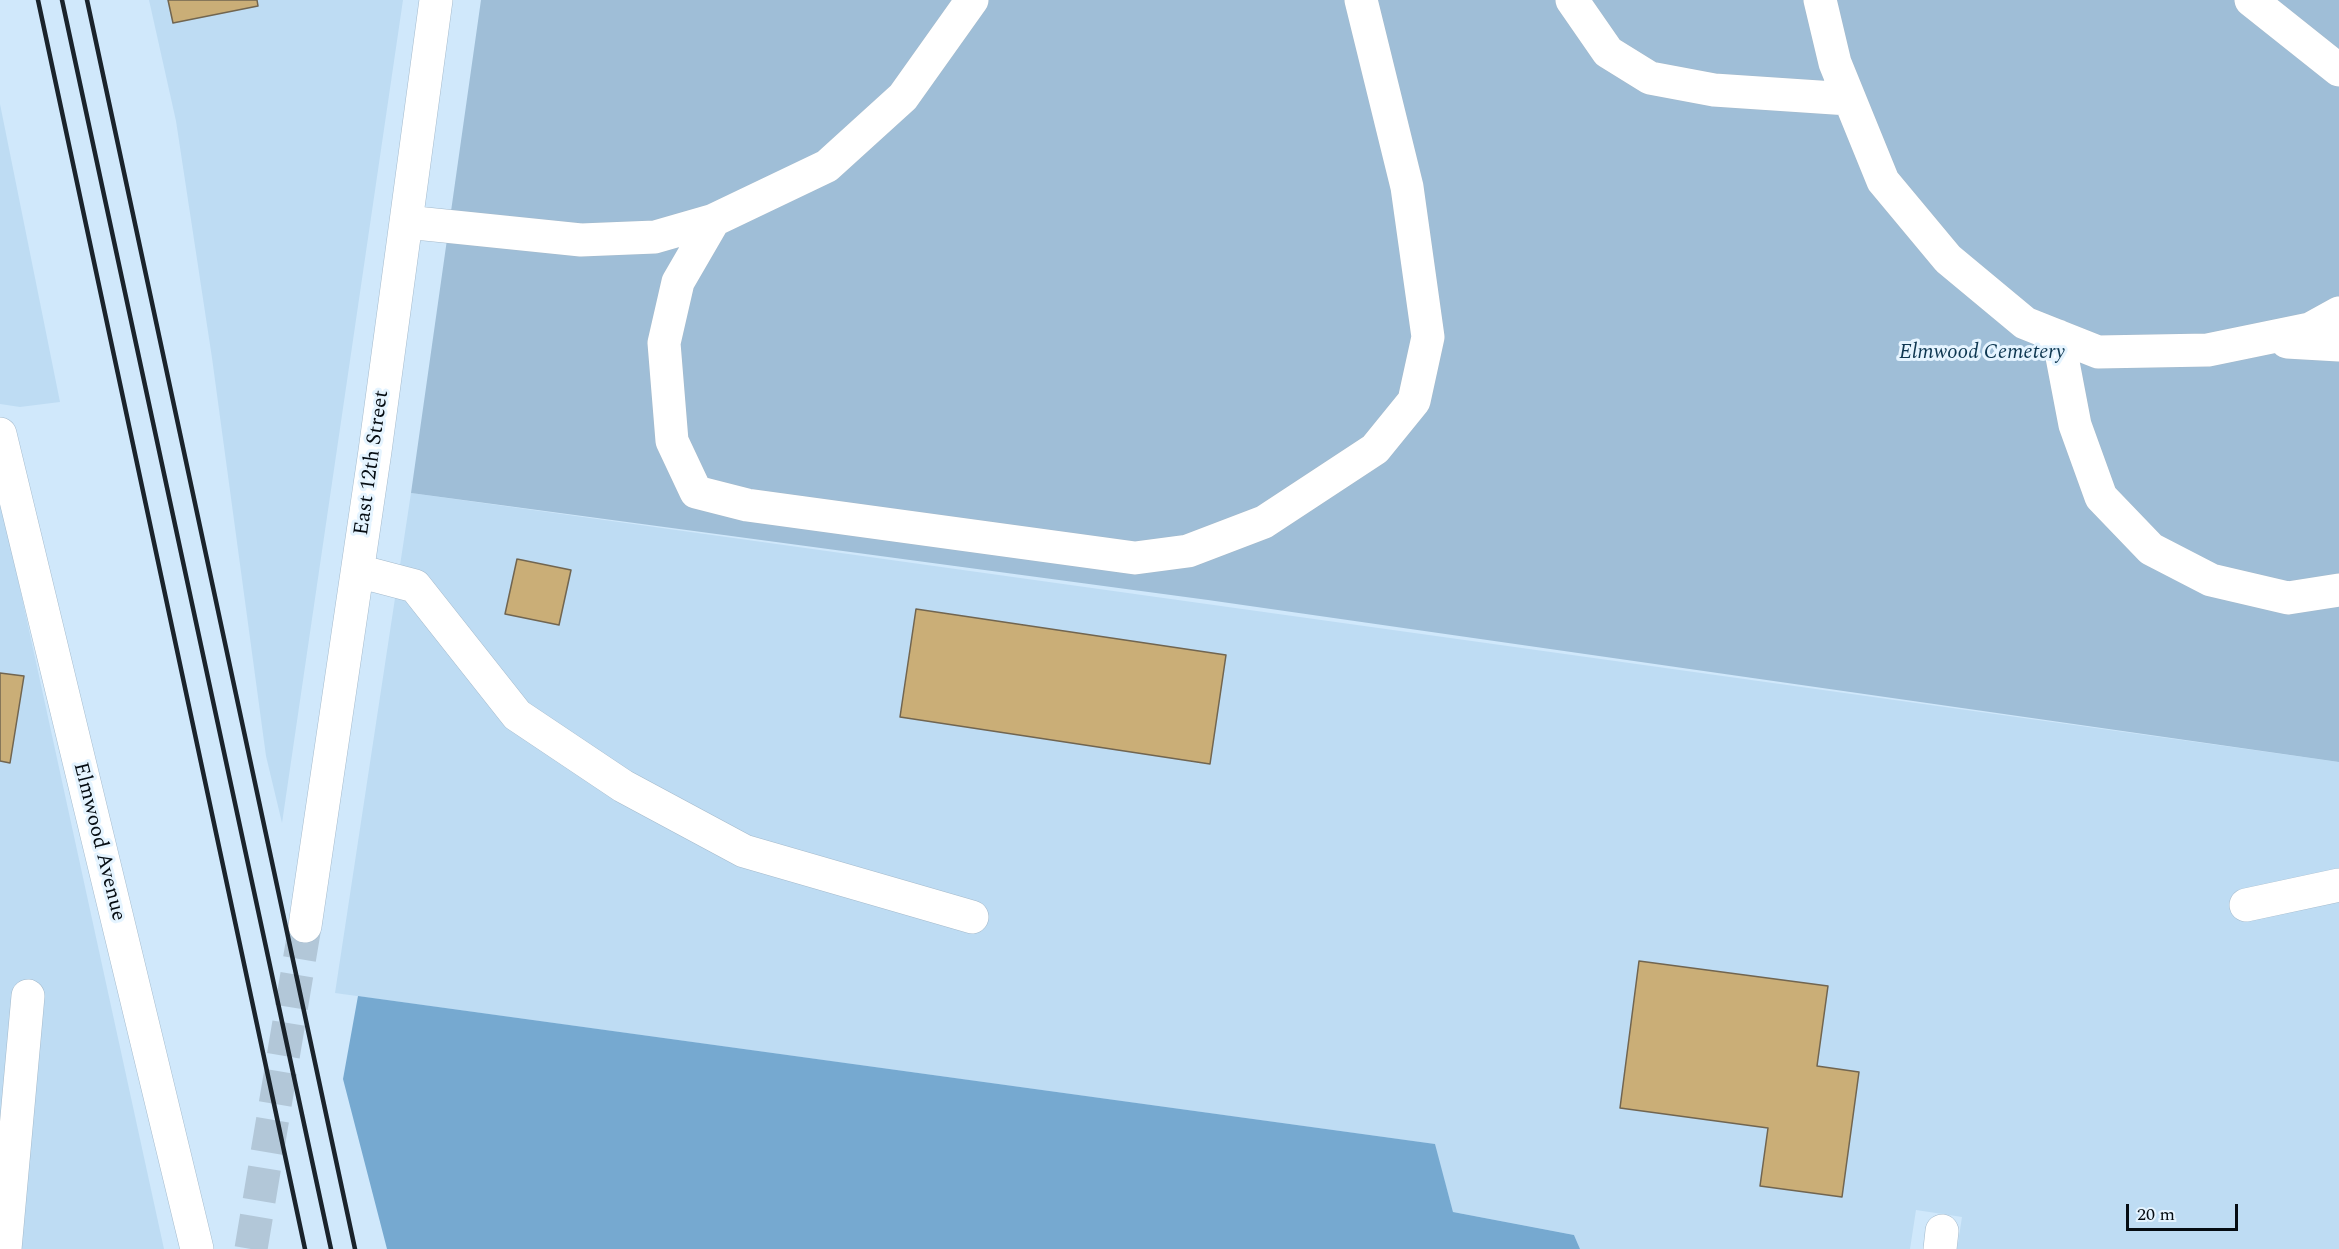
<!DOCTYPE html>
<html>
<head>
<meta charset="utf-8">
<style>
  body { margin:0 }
  #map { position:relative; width:2339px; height:1249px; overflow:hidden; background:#d0e8fb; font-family:Spectral,serif }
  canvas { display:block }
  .scale { position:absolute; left:2126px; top:1204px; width:112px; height:27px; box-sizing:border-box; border:3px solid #050c12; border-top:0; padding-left:8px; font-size:18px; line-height:21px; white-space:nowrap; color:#050c12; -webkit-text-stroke:4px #e5f4ff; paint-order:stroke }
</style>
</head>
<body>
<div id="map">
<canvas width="2339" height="1249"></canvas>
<div class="scale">20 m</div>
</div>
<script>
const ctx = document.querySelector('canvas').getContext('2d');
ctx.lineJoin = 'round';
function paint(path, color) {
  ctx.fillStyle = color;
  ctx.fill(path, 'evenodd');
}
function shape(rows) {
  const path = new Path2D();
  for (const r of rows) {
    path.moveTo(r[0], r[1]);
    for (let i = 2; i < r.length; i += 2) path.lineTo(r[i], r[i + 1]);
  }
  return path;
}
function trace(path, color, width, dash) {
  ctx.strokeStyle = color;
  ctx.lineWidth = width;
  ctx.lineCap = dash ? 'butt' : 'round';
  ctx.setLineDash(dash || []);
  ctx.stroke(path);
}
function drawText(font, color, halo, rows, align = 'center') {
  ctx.font = font + ' Spectral,serif';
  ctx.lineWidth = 6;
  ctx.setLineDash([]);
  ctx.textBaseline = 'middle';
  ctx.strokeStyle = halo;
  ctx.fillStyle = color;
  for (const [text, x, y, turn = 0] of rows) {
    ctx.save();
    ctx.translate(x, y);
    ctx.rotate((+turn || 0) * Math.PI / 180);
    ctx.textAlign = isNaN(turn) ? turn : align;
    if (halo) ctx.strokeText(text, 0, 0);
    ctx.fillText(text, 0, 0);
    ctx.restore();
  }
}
const built = shape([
  [149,0,403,0,282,823,266,756,212,358,176,121],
  [0,104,60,402,20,407,0,404],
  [411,493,2339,762,2339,1249,1957,1249,1962,1217,1916,1210,1910,1249,1580,1249,1574,1235,1453,1212,1434,1144,335,993],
  [0,497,164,1249,0,1249]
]);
const green = shape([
  [481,0,2339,0,2339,762,1208,600,411,493]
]);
const forest = shape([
  [358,996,1435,1144,1453,1212,1574,1235,1580,1249,387,1249,343,1079]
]);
const building = shape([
  [168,0,257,0,258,6,173,23,168,0],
  [517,559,571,570,559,625,505,614,517,559],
  [916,609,1226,655,1210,764,900,717,916,609],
  [0,673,24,676,10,763,0,761,0,673],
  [1639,961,1828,986,1817,1066,1859,1072,1842,1197,1760,1186,1768,1128,1620,1108,1639,961]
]);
const minorTunnel = shape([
  [251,1249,305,926]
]);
const minor = shape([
  [1572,0,1608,52,1650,78,1714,90,1849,99],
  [1820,0,1835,63,1883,181,1948,259,2025,323,2098,352,2208,350,2310,329,2339,313],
  [2251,0,2339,70],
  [714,220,678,282,664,343,672,441,696,492,747,505,1135,558,1188,551,1264,522,1375,449,1414,401,1428,337,1407,187,1361,0],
  [406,222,581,240,655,237,714,220,827,166,903,97,972,0],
  [2058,336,2075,425,2101,497,2151,549,2211,580,2288,598,2339,590],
  [2287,342,2339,345],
  [0,434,197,1249],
  [358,571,415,586,517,715,623,786,744,851,972,917],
  [2246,905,2339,885],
  [305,926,375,451,436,0],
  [5,1249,28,996],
  [1940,1249,1942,1231]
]);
const rail = shape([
  [38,0,305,1249],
  [62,0,331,1249],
  [87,0,355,1249]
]);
const parkNames = [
  ["Elmwood Cemetery",1982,354]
];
const streetNames = [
  ["East 12th Street",373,463,-82],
  ["Elmwood Avenue",98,842,76]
];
paint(built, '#bedcf3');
paint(green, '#9fbed7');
paint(forest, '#76a9d0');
paint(building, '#caae77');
trace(building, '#716550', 1.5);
trace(minorTunnel, '#b2c7d8', 33, [33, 16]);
trace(minor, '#a4bacc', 34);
trace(minor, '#fff', 33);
trace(rail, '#1a232b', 4.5);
drawText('italic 21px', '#0e3751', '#e5f4ff', parkNames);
drawText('21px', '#050c12', '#e5f4ff', streetNames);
</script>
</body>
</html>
